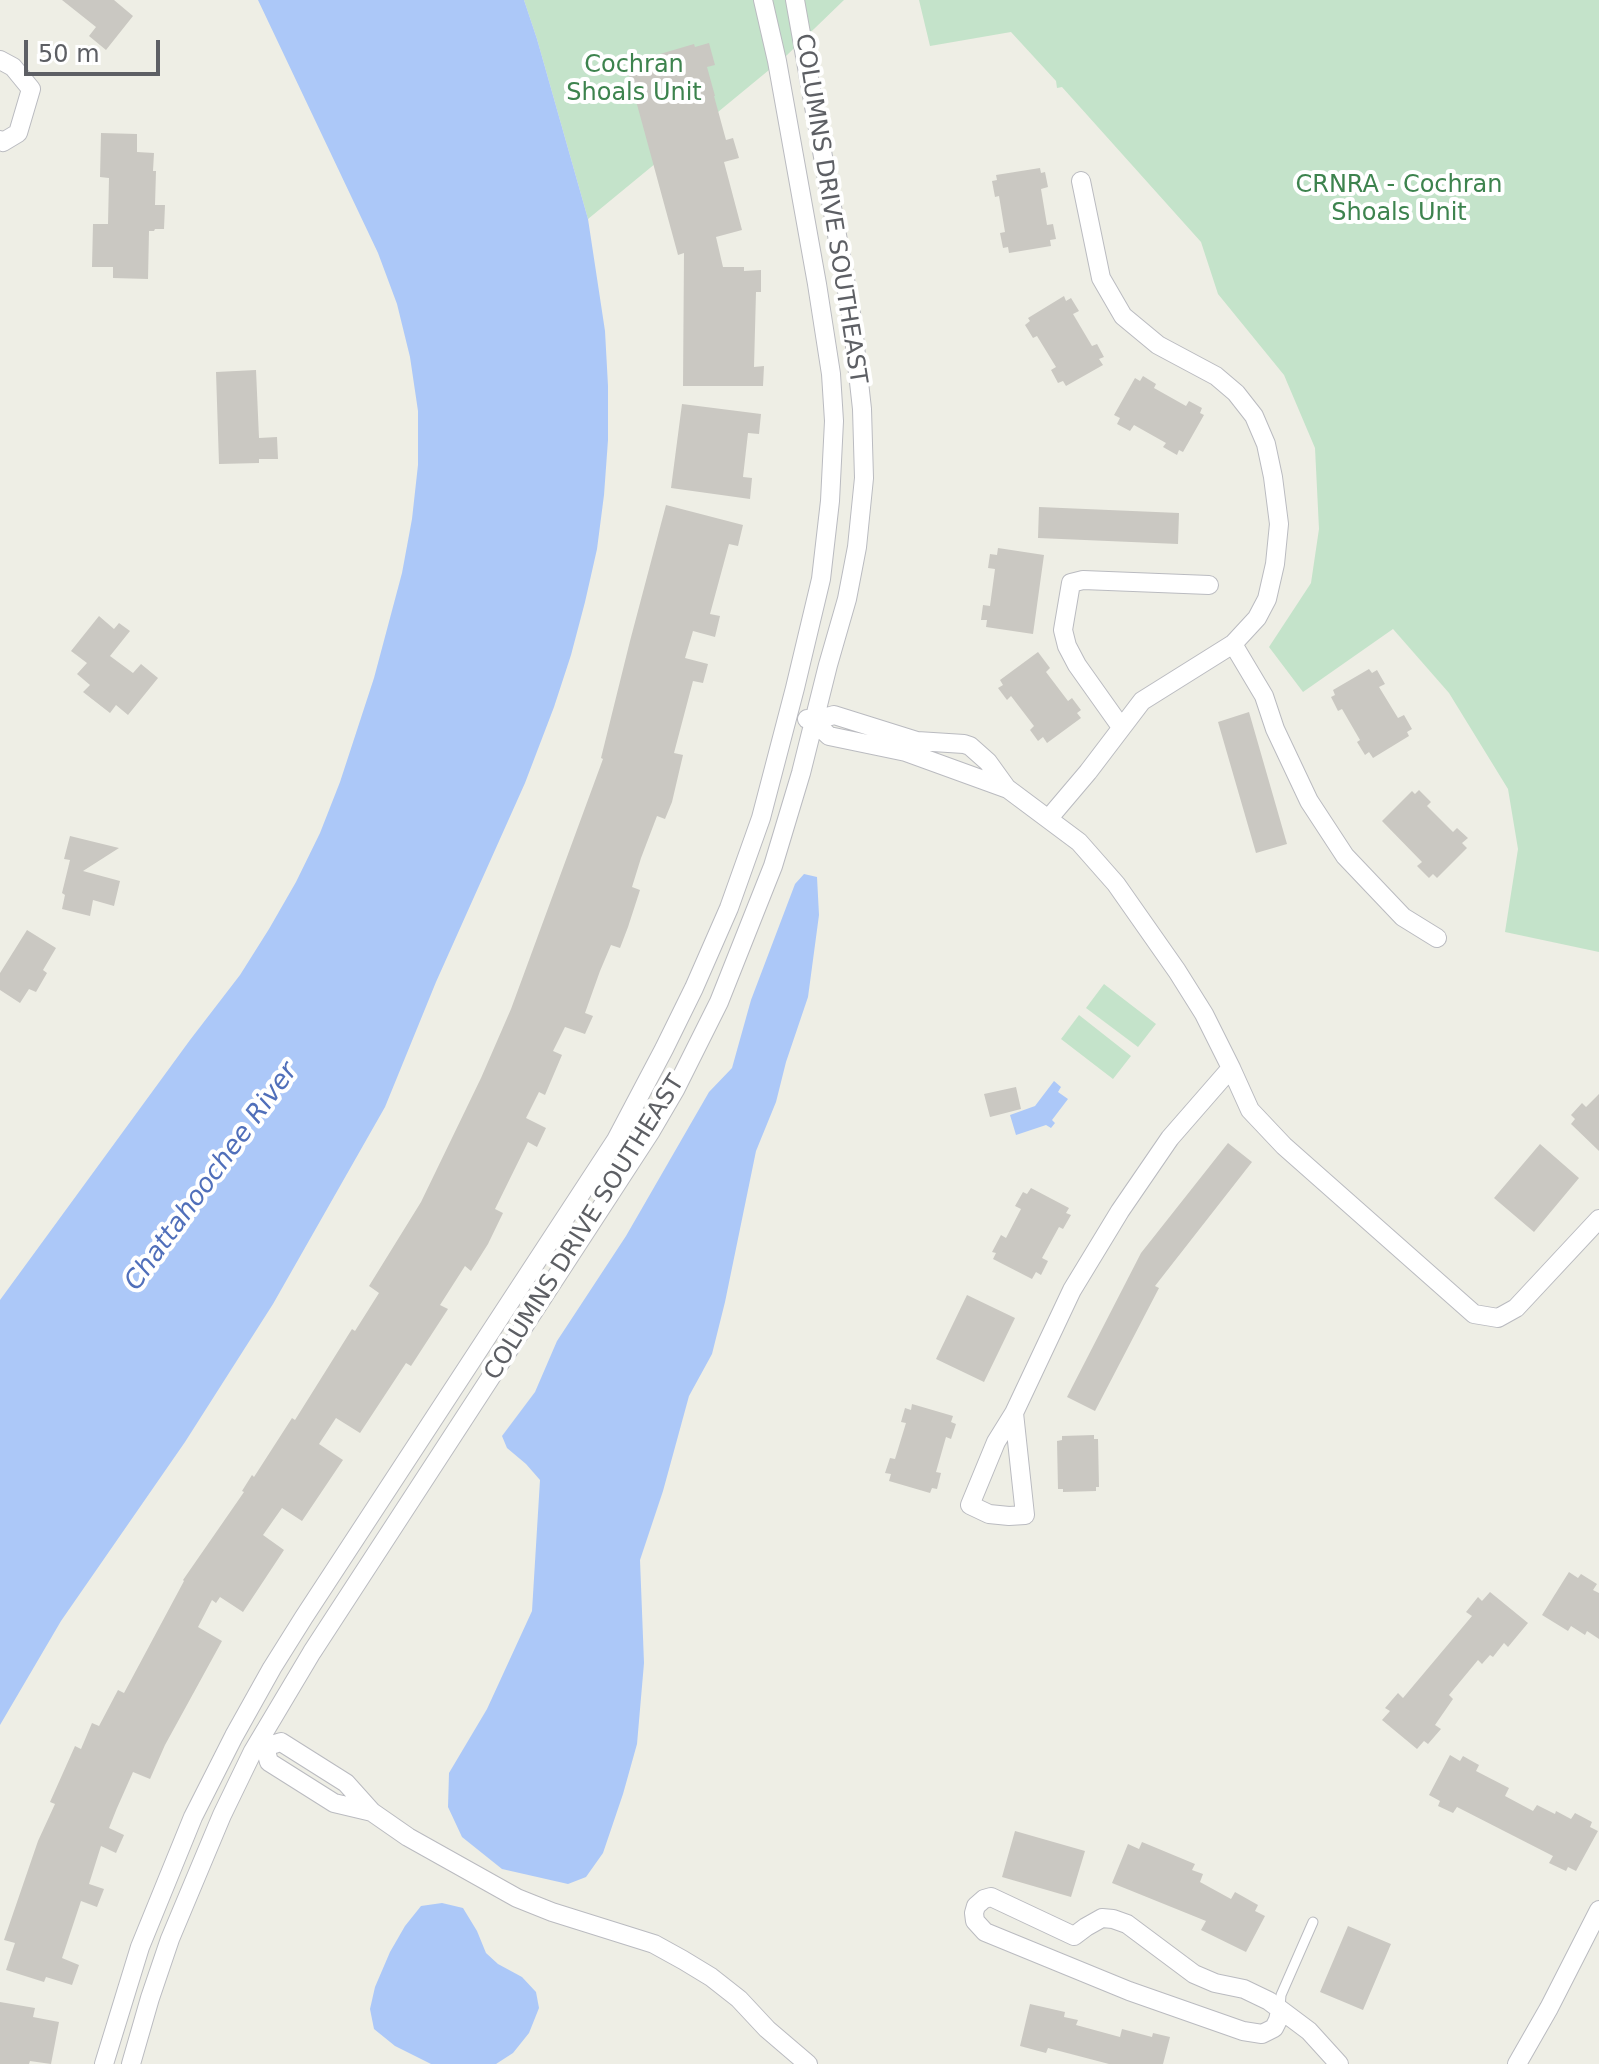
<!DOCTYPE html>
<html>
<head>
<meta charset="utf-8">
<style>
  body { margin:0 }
  #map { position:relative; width:1599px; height:2064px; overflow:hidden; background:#eeeee5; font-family:"DejaVu Sans",sans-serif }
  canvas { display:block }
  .scale { position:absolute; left:24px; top:40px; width:136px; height:36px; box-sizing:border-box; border:4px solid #5d5f64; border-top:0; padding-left:10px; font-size:24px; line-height:28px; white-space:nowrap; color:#5d5f64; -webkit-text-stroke:6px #fff; paint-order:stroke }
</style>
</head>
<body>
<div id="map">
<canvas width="1599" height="2064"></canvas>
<div class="scale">50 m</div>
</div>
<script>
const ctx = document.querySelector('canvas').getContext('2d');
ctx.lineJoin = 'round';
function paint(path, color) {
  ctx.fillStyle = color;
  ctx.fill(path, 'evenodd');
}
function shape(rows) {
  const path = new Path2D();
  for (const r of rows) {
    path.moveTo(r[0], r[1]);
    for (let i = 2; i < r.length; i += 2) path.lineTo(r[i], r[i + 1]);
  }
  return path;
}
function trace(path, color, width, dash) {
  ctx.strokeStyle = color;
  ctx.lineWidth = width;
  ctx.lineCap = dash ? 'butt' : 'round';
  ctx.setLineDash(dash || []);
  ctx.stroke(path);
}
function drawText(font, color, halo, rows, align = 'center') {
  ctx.font = font + ' "DejaVu Sans",sans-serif';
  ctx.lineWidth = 8;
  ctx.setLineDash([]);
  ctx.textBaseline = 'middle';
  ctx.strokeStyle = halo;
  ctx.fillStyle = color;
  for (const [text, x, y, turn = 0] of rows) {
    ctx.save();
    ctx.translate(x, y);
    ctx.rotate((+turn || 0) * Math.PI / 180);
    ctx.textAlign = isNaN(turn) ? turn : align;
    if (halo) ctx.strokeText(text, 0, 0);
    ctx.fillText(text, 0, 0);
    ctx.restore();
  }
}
const green = shape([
  [524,0,844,0,786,56,588,219,537,39],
  [919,0,1599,0,1599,952,1505,932,1518,849,1508,789,1449,693,1393,629,1303,692,1269,647,1311,583,1319,529,1315,448,1284,375,1218,294,1201,242,1062,87,1057,88,1056,81,1011,32,930,46],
  [1104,984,1156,1024,1138,1047,1086,1008],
  [1079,1015,1131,1056,1113,1079,1061,1039]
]);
const water = shape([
  [258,0,524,0,537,39,588,219,605,331,608,386,608,440,604,495,597,549,585,602,571,655,554,707,525,783,436,982,385,1107,273,1304,185,1442,61,1621,0,1725,0,1300,190,1040,240,975,269,929,296,882,320,833,340,782,374,678,402,573,412,519,418,465,418,411,410,357,397,304,378,253],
  [804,874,817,877,819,915,808,997,786,1062,776,1102,756,1151,725,1302,712,1354,689,1396,663,1491,640,1560,644,1663,637,1744,623,1794,603,1853,586,1877,568,1884,502,1869,462,1837,448,1807,449,1773,487,1709,532,1611,540,1480,526,1464,507,1448,502,1436,535,1392,557,1341,626,1236,709,1092,732,1068,751,1000,795,884],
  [1054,1081,1061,1087,1058,1092,1068,1099,1052,1120,1055,1123,1051,1128,1046,1125,1016,1135,1010,1115,1035,1106],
  [442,1903,463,1908,477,1931,486,1953,498,1964,522,1977,536,1992,539,2008,529,2033,513,2053,496,2064,431,2064,395,2046,374,2029,370,2009,375,1987,390,1952,405,1926,421,1906]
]);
const building = shape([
  [62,0,114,0,133,16,106,50,89,36,96,27],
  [709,43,715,65,707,67,715,96,714,96,726,140,733,138,739,158,724,162,742,230,716,237,723,267,744,267,744,271,761,270,761,292,756,292,754,367,764,366,763,386,683,386,684,253,678,255,626,64,694,44,695,47],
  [101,133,137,134,137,152,154,153,153,171,156,171,155,205,165,205,164,229,155,229,154,231,149,231,148,279,113,278,113,267,92,267,93,224,108,224,109,178,100,177],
  [1040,168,1041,173,1045,172,1048,187,1041,189,1047,225,1053,224,1056,239,1050,240,1051,246,1009,253,1008,247,1003,248,1000,233,1005,232,999,196,995,197,992,181,997,180,996,175],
  [1064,296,1066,301,1071,298,1079,311,1073,314,1092,346,1097,344,1104,357,1099,359,1103,365,1066,386,1063,381,1058,383,1051,370,1056,367,1037,336,1033,338,1025,325,1030,321,1028,318],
  [256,370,259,438,277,437,278,459,259,459,259,463,219,464,216,372],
  [1143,376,1156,384,1154,388,1186,406,1189,401,1202,408,1200,413,1204,415,1183,452,1179,450,1177,455,1163,447,1166,443,1134,425,1130,431,1117,424,1120,418,1114,415,1135,378,1140,381],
  [682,404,761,414,759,434,748,433,743,477,752,478,750,499,671,488],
  [666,505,743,525,738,546,729,544,710,614,720,616,715,637,693,631,685,658,708,664,703,683,693,681,674,753,683,755,672,802,665,819,657,816,641,858,632,887,640,890,628,927,620,948,611,945,600,971,585,1013,593,1016,585,1034,565,1027,553,1051,562,1055,545,1095,539,1092,526,1118,546,1128,537,1147,528,1142,495,1209,503,1213,488,1244,471,1271,465,1266,440,1305,448,1309,411,1366,406,1363,360,1433,336,1418,319,1444,343,1460,302,1521,282,1508,263,1535,284,1550,243,1612,220,1597,216,1603,212,1600,198,1627,222,1641,165,1745,150,1779,133,1772,117,1808,109,1828,124,1835,116,1853,101,1846,89,1884,104,1889,97,1907,81,1901,62,1958,79,1965,72,1985,46,1977,44,1982,6,1970,15,1943,4,1940,38,1841,55,1804,50,1802,75,1746,81,1749,92,1723,99,1726,118,1690,124,1693,184,1581,183,1580,244,1492,242,1491,252,1475,254,1477,292,1418,295,1420,352,1329,355,1331,379,1293,369,1286,421,1202,481,1078,511,1009,603,759,601,758,630,641],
  [1039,507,1179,513,1178,544,1038,538],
  [998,548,1044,555,1033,634,986,627,987,620,981,620,983,605,990,606,995,569,988,568,990,554,997,555],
  [99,616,114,629,119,623,130,631,110,656,133,673,141,664,158,678,128,715,116,705,110,713,83,692,90,685,77,674,87,663,71,651],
  [1038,652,1050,668,1046,672,1068,701,1072,698,1081,710,1077,713,1081,718,1047,743,1043,737,1038,741,1030,730,1034,726,1011,696,1007,700,998,688,1003,685,1000,680],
  [1369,669,1372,673,1377,670,1385,684,1379,687,1398,718,1404,715,1412,729,1407,732,1409,736,1373,758,1369,752,1365,755,1357,742,1360,740,1342,709,1338,711,1331,697,1335,695,1333,690],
  [1249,712,1287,844,1256,853,1218,722],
  [1419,790,1431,802,1427,806,1453,832,1457,828,1468,838,1462,843,1467,848,1437,878,1433,874,1429,878,1417,866,1422,862,1382,821,1412,791,1415,794],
  [70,836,119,848,83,871,120,881,114,906,93,900,90,916,62,909,65,895,62,893,70,860,64,859],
  [27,930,56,948,43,970,47,973,36,992,29,989,20,1003,0,990,0,973],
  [1016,1087,1021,1109,990,1117,984,1094],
  [1599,1094,1599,1151,1571,1124,1575,1119,1571,1115,1582,1103,1586,1107],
  [1228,1143,1252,1162,1155,1286,1159,1288,1095,1411,1067,1397,1141,1253],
  [1540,1144,1579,1178,1534,1232,1494,1198],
  [1031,1188,1069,1208,1066,1213,1071,1215,1063,1229,1059,1227,1042,1258,1048,1261,1041,1275,1036,1272,1032,1279,993,1259,996,1253,992,1252,1001,1235,1006,1238,1021,1209,1015,1206,1023,1192,1027,1194],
  [967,1295,1015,1318,984,1382,936,1359],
  [912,1404,953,1416,951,1422,956,1424,951,1439,946,1437,936,1472,941,1473,937,1489,932,1488,930,1493,889,1481,891,1474,885,1473,890,1458,895,1459,906,1423,901,1422,905,1408,911,1410],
  [1094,1435,1094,1439,1098,1439,1099,1487,1096,1487,1096,1491,1063,1492,1063,1489,1058,1489,1057,1441,1062,1440,1062,1436],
  [1569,1572,1578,1578,1581,1574,1597,1584,1593,1590,1599,1593,1599,1639,1587,1631,1585,1635,1571,1626,1568,1631,1542,1615],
  [1490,1592,1528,1623,1508,1647,1504,1643,1493,1657,1490,1655,1482,1664,1478,1660,1449,1695,1453,1699,1435,1725,1441,1729,1428,1744,1424,1741,1417,1749,1382,1720,1390,1711,1385,1708,1398,1693,1403,1698,1472,1616,1466,1612,1478,1597,1482,1601],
  [1450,1755,1460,1761,1463,1756,1479,1765,1476,1771,1509,1788,1505,1796,1533,1811,1537,1805,1555,1814,1556,1811,1571,1819,1575,1813,1592,1822,1590,1827,1598,1831,1576,1871,1568,1867,1566,1871,1549,1863,1553,1856,1457,1807,1453,1813,1438,1806,1440,1801,1429,1795],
  [1015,1831,1085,1851,1071,1897,1002,1877],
  [1142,1842,1195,1864,1192,1870,1203,1874,1200,1882,1231,1899,1235,1892,1258,1905,1255,1911,1265,1916,1246,1952,1201,1930,1206,1921,1112,1883,1128,1844,1139,1849],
  [1348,1926,1391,1944,1363,2010,1320,1992],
  [0,2002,35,2008,33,2017,59,2022,51,2064,30,2061,29,2064,0,2064],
  [1030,2004,1065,2012,1064,2017,1078,2020,1076,2025,1120,2037,1122,2029,1152,2037,1153,2033,1170,2037,1163,2064,1109,2064,1048,2048,1046,2053,1020,2046]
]);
const lane = shape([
  [1280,2008,1281,1995,1313,1922]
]);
const street = shape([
  [0,60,13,67,31,89,18,133,3,142,0,140],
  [1233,644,1264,696,1275,729,1309,801,1345,856,1403,917,1437,938],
  [807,719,813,721,829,736,906,752,1008,789,1079,842,1116,884,1177,971,1204,1014,1231,1068,1250,1110,1284,1146,1474,1314,1498,1318,1516,1308,1599,1219],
  [813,721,834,715,917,741,964,744,970,746,988,762,1006,787],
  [1121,727,1077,665,1067,646,1063,630,1071,583,1083,580,1209,585],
  [1049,818,1088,772,1142,701,1233,644,1257,618,1267,599,1275,564,1279,524,1273,477,1266,444,1254,416,1236,393,1216,376,1158,345,1123,316,1101,278,1081,181],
  [1014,1413,1025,1515,1009,1516,989,1514,970,1505,996,1442,1014,1413,1072,1290,1120,1211,1170,1138,1231,1068],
  [372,1812,334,1803,269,1762,265,1747,281,1742,346,1783,372,1812,408,1837,517,1898,552,1912,654,1944,683,1960,711,1977,739,1999,767,2029,808,2064],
  [1280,2011,1278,2020,1274,2028,1262,2034,1243,2031,1129,1991,985,1932,975,1921,974,1913,976,1906,984,1899,991,1897,1074,1936,1086,1927,1102,1918,1113,1919,1127,1924,1194,1974,1215,1983,1244,1989,1269,2001,1309,2031,1339,2064],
  [104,2064,140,1947,193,1817,234,1736,272,1668,304,1617,616,1140,664,1049,694,988,729,908,761,818,795,688,821,579,830,501,834,421,831,374,817,284,777,61,763,0],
  [131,2064,150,1998,170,1939,222,1815,253,1751,312,1652,651,1131,675,1090,719,1002,773,866,801,773,828,665,847,599,857,547,864,478,862,409,852,319,795,0],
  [1517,2064,1549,2008,1599,1910]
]);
const parkNames = [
  ["Cochran",634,66],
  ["Shoals Unit",634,94],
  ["CRNRA - Cochran",1399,186],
  ["Shoals Unit",1399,214]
];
const streetNames = [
  ["COLUMNS DRIVE SOUTHEAST",830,209,81],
  ["COLUMNS DRIVE SOUTHEAST",585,1228,-58]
];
const waterNames = [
  ["Chattahoochee River",212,1177,-54]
];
paint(green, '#c4e3ca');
paint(water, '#acc8f8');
paint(building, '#cac8c2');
trace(lane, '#babbc0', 11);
trace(street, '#babbc0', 20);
trace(lane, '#fff', 9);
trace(street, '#fff', 18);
drawText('24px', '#3d834e', '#fff', parkNames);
drawText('24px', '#5d5f64', '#fff', streetNames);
drawText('italic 26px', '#506fba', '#fff', waterNames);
</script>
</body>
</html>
